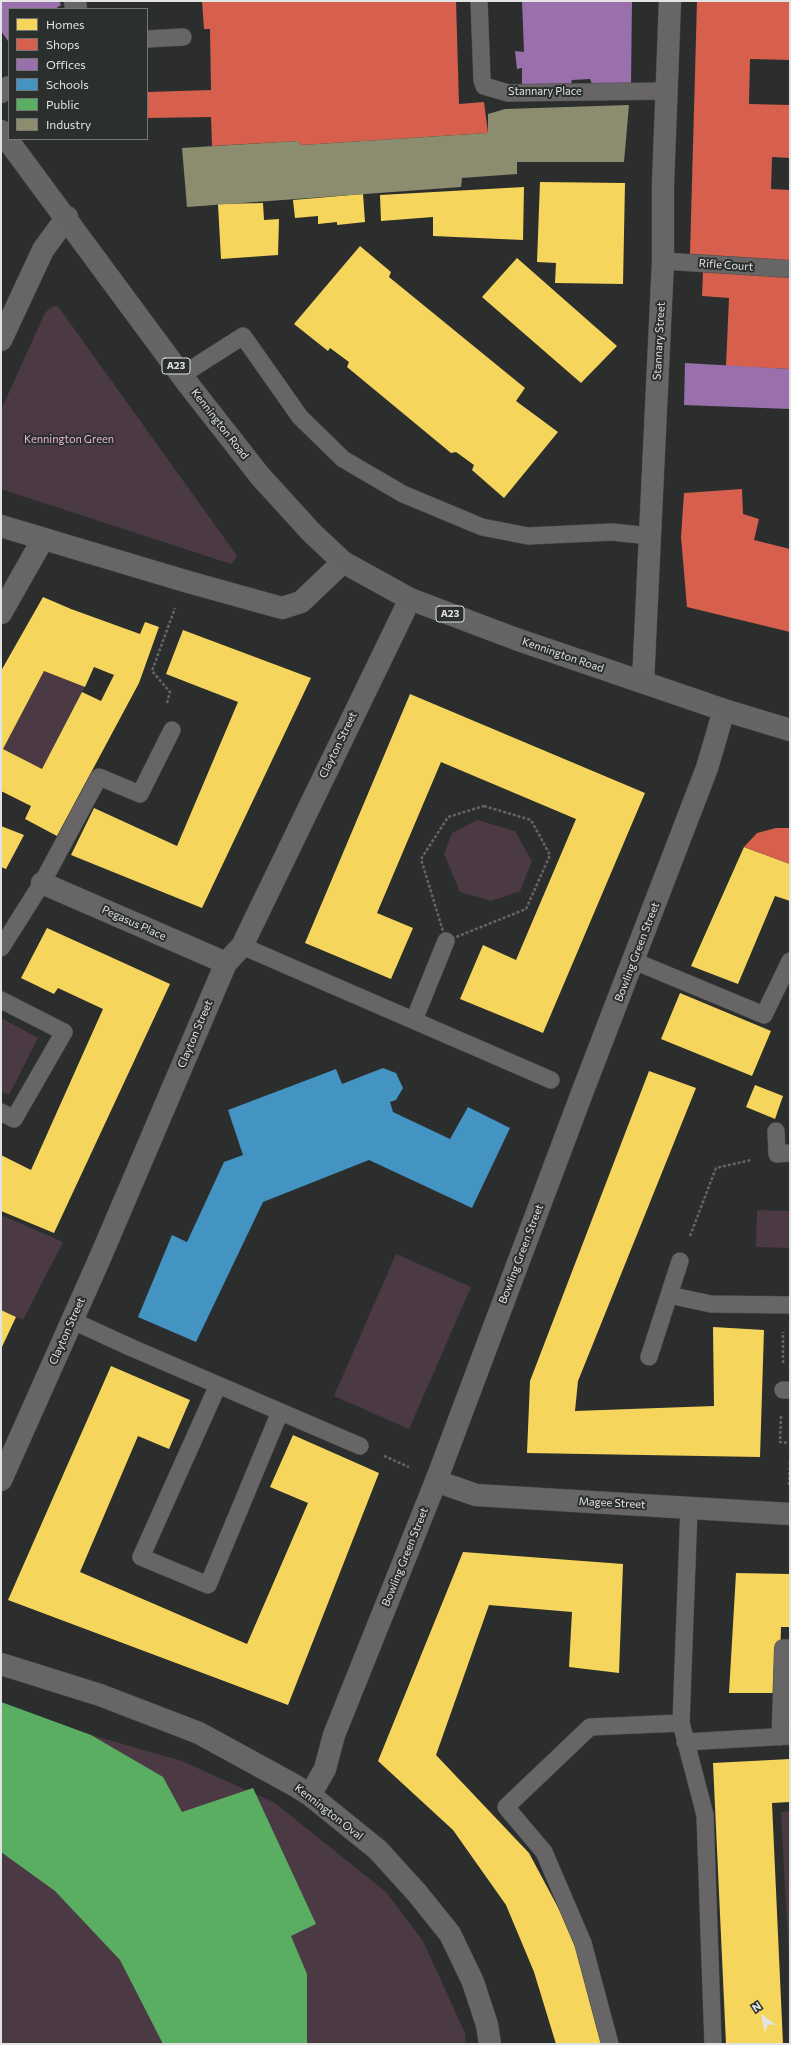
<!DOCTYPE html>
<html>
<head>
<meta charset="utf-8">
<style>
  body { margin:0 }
  #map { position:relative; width:791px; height:2045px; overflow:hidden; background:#2c2e2d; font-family:Commissioner,sans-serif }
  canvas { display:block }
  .frame { position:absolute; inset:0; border:2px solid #e2e4e3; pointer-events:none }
  .legend { position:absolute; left:8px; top:8px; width:140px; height:132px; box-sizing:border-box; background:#2b2f2d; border:1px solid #747776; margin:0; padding:5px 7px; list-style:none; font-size:12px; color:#e2e4e3 }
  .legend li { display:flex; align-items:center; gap:8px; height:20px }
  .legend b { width:20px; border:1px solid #747776 }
  .north { position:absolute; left:743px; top:1997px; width:40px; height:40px; -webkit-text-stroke:3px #2b2f2d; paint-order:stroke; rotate:327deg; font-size:11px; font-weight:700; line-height:16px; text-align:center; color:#e2e4e3 }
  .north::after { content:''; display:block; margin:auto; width:14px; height:18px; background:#e2e4e3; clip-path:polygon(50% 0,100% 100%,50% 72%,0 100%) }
</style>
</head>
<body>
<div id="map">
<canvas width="791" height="2045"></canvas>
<div class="frame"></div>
<ul class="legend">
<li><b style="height:11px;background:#f6d55c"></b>Homes</li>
<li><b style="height:11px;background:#d6604d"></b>Shops</li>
<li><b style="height:11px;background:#9970ab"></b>Offices</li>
<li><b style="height:11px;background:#4393c3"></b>Schools</li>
<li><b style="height:11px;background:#5aae61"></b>Public</li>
<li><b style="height:11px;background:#8c8c6e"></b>Industry</li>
</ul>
<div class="north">N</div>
</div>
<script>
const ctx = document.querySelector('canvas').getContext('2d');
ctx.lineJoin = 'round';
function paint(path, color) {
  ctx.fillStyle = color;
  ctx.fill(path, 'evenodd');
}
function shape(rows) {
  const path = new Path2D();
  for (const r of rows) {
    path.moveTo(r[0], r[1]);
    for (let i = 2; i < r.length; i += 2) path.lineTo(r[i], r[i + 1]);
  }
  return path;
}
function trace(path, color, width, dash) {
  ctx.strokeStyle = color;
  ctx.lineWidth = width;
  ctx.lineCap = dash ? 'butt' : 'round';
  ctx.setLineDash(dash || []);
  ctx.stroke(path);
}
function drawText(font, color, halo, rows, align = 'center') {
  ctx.font = font + ' Commissioner,sans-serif';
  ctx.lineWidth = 4;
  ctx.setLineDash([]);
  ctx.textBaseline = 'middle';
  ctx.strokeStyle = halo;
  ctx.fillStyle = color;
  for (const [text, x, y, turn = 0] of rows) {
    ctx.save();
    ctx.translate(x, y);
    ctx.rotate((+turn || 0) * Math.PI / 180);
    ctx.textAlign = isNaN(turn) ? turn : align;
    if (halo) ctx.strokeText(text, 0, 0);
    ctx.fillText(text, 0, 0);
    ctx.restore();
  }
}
const green = shape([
  [56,306,60,309,237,556,231,564,1,489,1,410,45,313,50,308],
  [44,671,85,687,42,769,3,749],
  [477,820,515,831,532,861,520,891,491,901,460,892,444,854,452,833],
  [1,1018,38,1038,9,1095,1,1091],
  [757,1210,790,1211,790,1248,756,1247],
  [1,1215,63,1242,23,1320,1,1310],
  [396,1254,471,1287,409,1429,334,1396],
  [1,1702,91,1735,182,1761,275,1803,386,1892,423,1941,465,2033,466,2044,1,2044],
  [790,1811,790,1978,781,1812]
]);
const homes = shape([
  [540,182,625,183,623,284,555,283,556,263,537,262],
  [524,187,523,240,433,236,433,217,381,221,380,195],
  [363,194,365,222,337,225,337,222,318,224,318,216,295,218,293,200],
  [263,203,264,220,279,219,278,255,221,259,218,204],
  [360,246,391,272,389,277,525,388,516,401,558,432,504,498,472,470,474,465,456,452,451,453,347,367,349,362,330,348,328,351,294,324],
  [517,258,617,346,581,383,482,297],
  [43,597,71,609,140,634,145,622,159,627,139,683,57,836,25,819,31,806,1,791,1,671],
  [94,667,114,675,101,701,82,692,42,769,3,749,44,671,85,687],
  [183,630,311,678,202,908,71,855,94,808,177,846,238,702,166,674],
  [410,694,645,793,543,1033,460,999,483,945,516,960,576,819,441,762,377,913,413,928,391,979,305,943],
  [1,826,24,835,6,869,1,867],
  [744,847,790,864,790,901,775,896,738,984,691,966],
  [47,928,170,984,54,1233,1,1211,1,1155,31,1170,103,1009,58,988,54,994,21,978],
  [680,993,771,1031,752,1076,661,1039],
  [649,1071,696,1088,578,1381,575,1411,714,1406,713,1327,764,1330,760,1457,527,1453,530,1381],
  [755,1085,783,1096,775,1119,746,1107],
  [1,1310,16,1317,1,1349],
  [111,1366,190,1400,169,1449,138,1436,80,1572,247,1644,308,1503,270,1487,293,1435,379,1473,288,1705,8,1600],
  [463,1552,623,1564,619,1673,569,1667,572,1612,489,1605,436,1755,529,1853,578,1945,605,2044,556,2044,534,1972,506,1905,453,1830,378,1761],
  [736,1573,790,1574,790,1627,781,1627,779,1693,729,1693],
  [790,1759,790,1802,772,1803,783,2044,726,2044,713,1763]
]);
const shops = shape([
  [202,1,456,1,459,104,484,102,488,133,301,145,298,141,212,146,211,117,147,118,147,92,211,90,210,29,204,29],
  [697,1,790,1,790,60,750,59,749,104,790,105,790,158,772,157,771,189,790,190,790,264,690,254],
  [703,272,790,276,790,369,726,366,729,298,702,296],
  [742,489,743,514,759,519,754,540,790,549,790,632,687,607,681,537,684,493],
  [776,828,790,828,790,864,744,847,757,833]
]);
const offices = shape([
  [1,1,59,1,61,5,55,9,9,9,8,41,1,31],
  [522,1,632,1,631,84,592,84,590,79,572,80,571,84,522,88,522,68,517,69,515,51,524,52],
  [685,363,790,369,790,409,684,405]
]);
const schools = shape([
  [383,1068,396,1073,403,1088,396,1100,390,1102,393,1112,450,1139,468,1107,510,1128,472,1208,369,1160,263,1202,196,1342,138,1317,172,1235,187,1242,224,1162,243,1155,228,1110,336,1069,342,1084]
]);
const public = shape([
  [1,1702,91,1735,163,1777,182,1812,253,1788,316,1924,291,1936,307,1974,307,2044,163,2044,120,1960,55,1891,1,1852]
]);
const industry = shape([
  [629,105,624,162,517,162,517,174,462,178,461,187,187,207,182,148,298,141,301,145,488,133,488,114,505,109]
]);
const path = shape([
  [167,703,170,692,152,671,175,608],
  [484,806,531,820,550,855,526,909,446,941,421,859,448,817,484,806],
  [690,1236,716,1168,751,1160],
  [783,1363,783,1332],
  [781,1416,780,1442,790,1443],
  [384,1456,409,1467],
  [789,1485,790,1460]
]);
const service = shape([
  [479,1,482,80,484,86,508,93,667,91],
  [147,39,183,37],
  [663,261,790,269],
  [182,375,243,336,300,417,343,459,403,494,482,527,528,536,612,532,650,536],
  [242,946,551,1080],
  [1,948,42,883,99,777,140,794,172,730],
  [634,961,764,1015,790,961],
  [1,1000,64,1032,14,1119,1,1112],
  [414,1020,446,941],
  [776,1131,777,1154,790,1153],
  [669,1295,711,1304,790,1305],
  [71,1320,132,1348,360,1446],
  [649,1357,680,1261],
  [218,1385,141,1557,208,1585,280,1412],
  [783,1390,790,1390],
  [681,1723,705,1815,713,2044],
  [780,1737,783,1648,790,1648],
  [685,1742,790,1736],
  [610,2044,583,1943,544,1852,506,1807,590,1727,681,1723,689,1508]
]);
const pedestrian = shape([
  [1,1664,100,1695,199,1733,294,1785,310,1795,378,1850,417,1893,450,1934,473,1982,487,2025,490,2044],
  [310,1795,325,1769,334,1735,436,1481]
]);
const minor = shape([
  [75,1,76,9],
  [1,92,9,87],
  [1,340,43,250,67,217],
  [1,526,185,581,282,608,301,602,343,562],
  [1,613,43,539],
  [643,682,663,261,663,184,670,1],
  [724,710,707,768,582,1093,436,1481,476,1495,790,1514],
  [42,883,226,963],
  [1,1480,100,1258,226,963,242,946,410,599]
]);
const trunk = shape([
  [1,131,188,384,260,476,312,533,343,562,410,599,516,639,724,710,790,730]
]);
const shields = [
  [176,366,28],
  [450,614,28]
];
const shieldNames = [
  ["A23",176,366],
  ["A23",450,614]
];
const streetNames = [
  ["Stannary Place",545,91],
  ["Rifle Court",726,265,4],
  ["Stannary Street",659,341,-87],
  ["Kennington Road",220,424,52],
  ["Kennington Road",563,655,19],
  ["Clayton Street",338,745,-64],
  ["Pegasus Place",134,923,24],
  ["Bowling Green Street",637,952,-69],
  ["Clayton Street",195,1034,-67],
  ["Bowling Green Street",521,1254,-69],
  ["Clayton Street",67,1331,-66],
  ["Magee Street",612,1503,3],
  ["Bowling Green Street",405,1557,-68],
  ["Kennington Oval",329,1812,38]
];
const parkNames = [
  ["Kennington Green",69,439]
];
paint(green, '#4b3a43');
paint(homes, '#f6d55c');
paint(shops, '#d6604d');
paint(offices, '#9970ab');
paint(schools, '#4393c3');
paint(public, '#5aae61');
paint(industry, '#8c8c6e');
trace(service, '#494b4a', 18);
trace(pedestrian, '#494b4a', 23);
trace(minor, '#494b4a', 23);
trace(trunk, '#494b4a', 23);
trace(path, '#666464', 2.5, [3, 2]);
trace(service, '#686567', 17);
trace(pedestrian, '#686567', 22);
trace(minor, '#686567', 22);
trace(trunk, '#676466', 22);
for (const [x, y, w] of shields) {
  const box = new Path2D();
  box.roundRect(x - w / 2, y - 8, w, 16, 3);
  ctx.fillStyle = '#2b2f2d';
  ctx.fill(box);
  trace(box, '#e2e4e3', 1);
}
drawText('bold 10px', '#e2e4e3', null, shieldNames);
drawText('11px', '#e2e4e3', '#2b2f2d', streetNames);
drawText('11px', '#ecb4d0', '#2b2f2d', parkNames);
</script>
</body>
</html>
